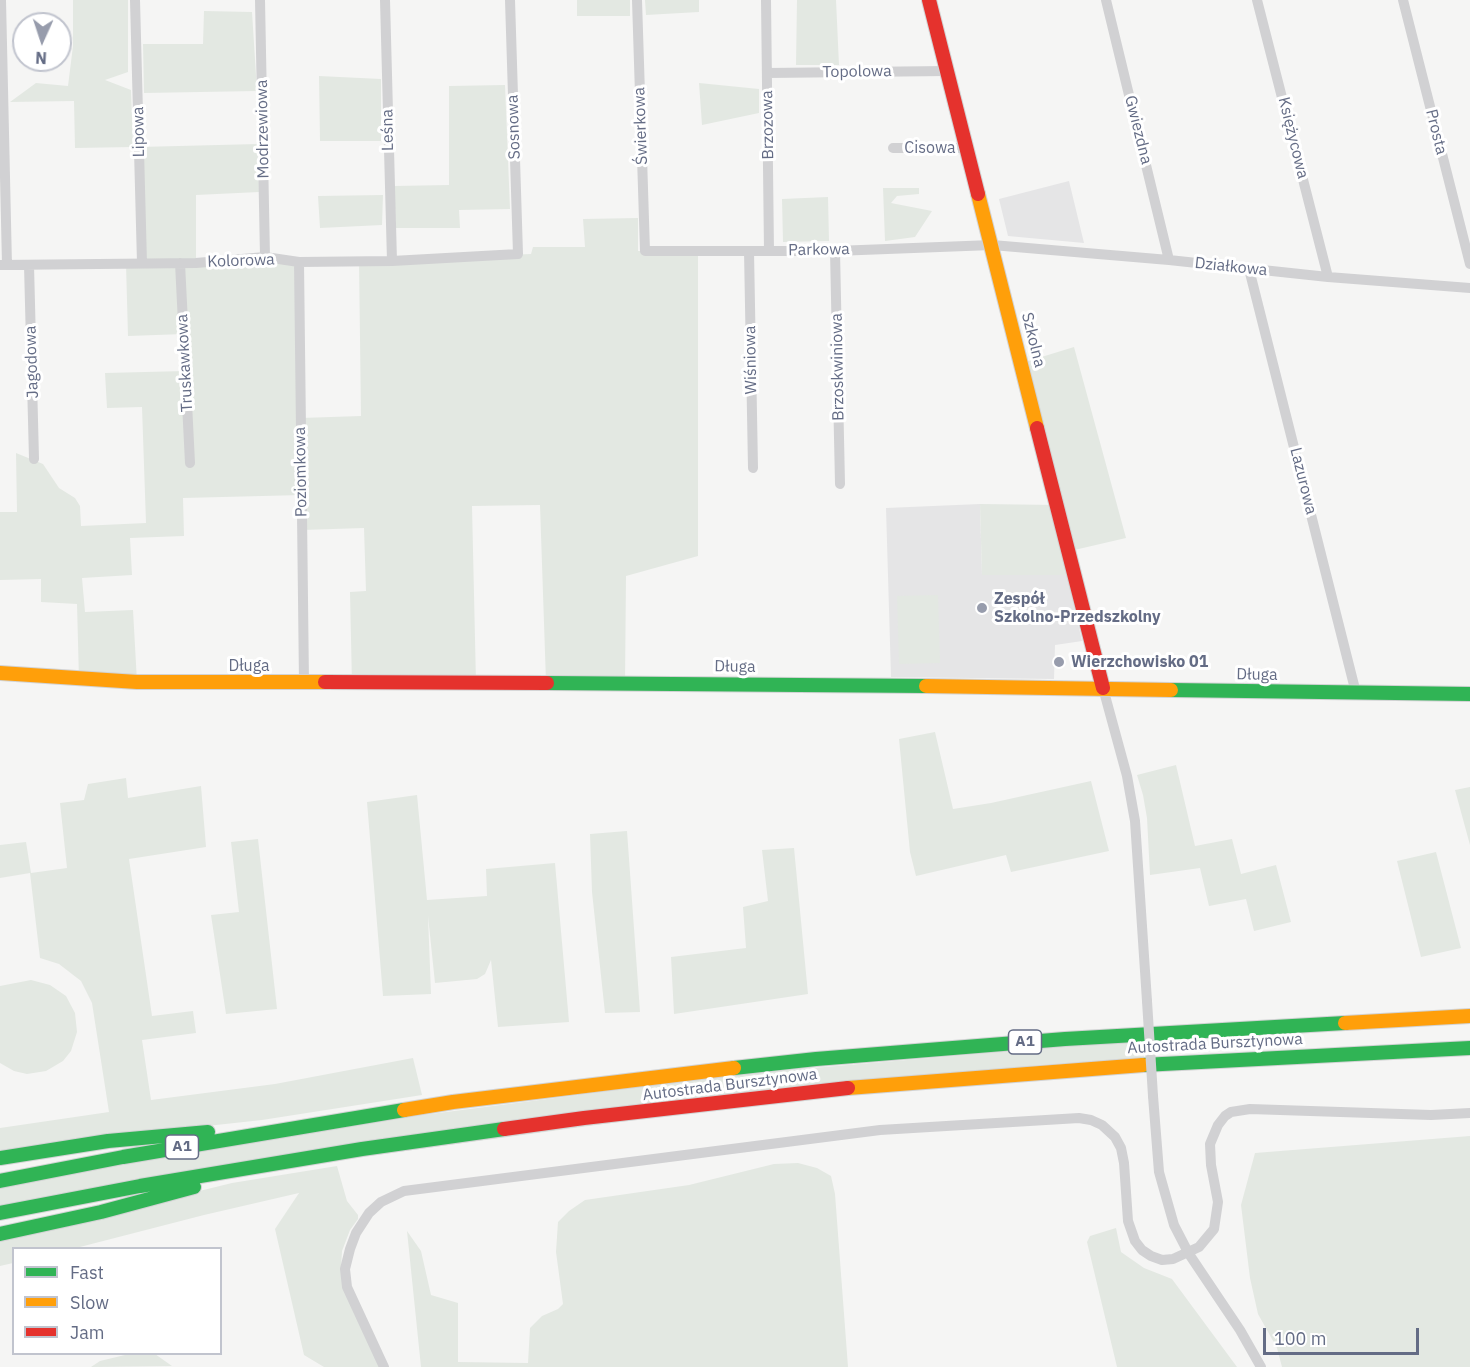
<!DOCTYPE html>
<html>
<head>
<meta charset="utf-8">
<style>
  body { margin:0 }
  #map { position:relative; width:1470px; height:1367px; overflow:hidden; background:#f5f5f4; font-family:"IBM Plex Sans",sans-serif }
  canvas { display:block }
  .legend { position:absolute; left:12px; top:1247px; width:210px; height:108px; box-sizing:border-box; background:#fff; border:2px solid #c1c4ce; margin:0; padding:8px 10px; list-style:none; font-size:18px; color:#646c85 }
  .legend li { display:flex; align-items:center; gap:12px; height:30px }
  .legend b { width:30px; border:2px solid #c1c4ce }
  .north { position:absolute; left:12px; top:12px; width:60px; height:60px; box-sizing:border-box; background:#fff; border:2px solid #c1c4ce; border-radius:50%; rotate:183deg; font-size:16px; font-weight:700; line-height:24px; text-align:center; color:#646c85 }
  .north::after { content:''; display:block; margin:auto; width:21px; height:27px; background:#979cac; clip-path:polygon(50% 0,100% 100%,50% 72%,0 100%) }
  .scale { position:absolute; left:1263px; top:1328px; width:156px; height:27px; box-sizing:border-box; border:3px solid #646c85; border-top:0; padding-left:8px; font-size:18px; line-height:21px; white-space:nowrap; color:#646c85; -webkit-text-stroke:4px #fff; paint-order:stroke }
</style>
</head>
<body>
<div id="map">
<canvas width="1470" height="1367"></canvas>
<ul class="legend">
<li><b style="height:8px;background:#30b455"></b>Fast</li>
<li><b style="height:8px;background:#ff9f0a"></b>Slow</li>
<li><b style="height:8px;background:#e5322d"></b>Jam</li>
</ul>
<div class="north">N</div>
<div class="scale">100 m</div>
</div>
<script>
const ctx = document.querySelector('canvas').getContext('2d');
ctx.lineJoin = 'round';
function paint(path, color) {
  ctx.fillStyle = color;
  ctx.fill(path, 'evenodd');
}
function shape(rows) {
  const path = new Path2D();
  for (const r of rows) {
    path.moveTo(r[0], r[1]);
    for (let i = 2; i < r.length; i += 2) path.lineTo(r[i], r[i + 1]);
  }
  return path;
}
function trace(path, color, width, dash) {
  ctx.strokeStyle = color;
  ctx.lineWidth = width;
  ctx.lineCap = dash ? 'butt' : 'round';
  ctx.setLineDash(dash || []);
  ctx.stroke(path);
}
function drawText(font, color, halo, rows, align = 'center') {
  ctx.font = font + ' "IBM Plex Sans",sans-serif';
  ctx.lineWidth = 6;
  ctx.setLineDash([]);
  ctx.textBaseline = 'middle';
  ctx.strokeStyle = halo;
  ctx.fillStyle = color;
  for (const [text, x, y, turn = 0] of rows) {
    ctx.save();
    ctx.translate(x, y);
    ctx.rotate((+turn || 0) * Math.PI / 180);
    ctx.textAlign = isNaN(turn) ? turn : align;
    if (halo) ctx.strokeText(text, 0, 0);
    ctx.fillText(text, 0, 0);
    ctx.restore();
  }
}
const built = shape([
  [1069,181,1084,243,1008,236,999,199],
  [980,504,982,575,1067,575,1082,641,1055,645,1054,679,891,677,886,508]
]);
const green = shape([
  [73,0,128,0,128,72,105,80,131,90,133,147,75,148,74,101,10,102,36,83,68,86,73,46],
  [577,0,630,0,630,16,577,16],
  [645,0,699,0,699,12,646,15],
  [797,0,836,0,839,65,796,65],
  [204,11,252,12,257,91,144,93,143,44,203,44],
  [319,76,381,79,381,141,320,141],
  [699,83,759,89,759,113,702,125],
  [505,85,510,209,459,210,460,228,396,228,394,186,449,185,449,86],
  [258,144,259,192,196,195,196,263,299,262,301,418,361,416,359,261,531,254,533,247,585,247,583,219,638,218,638,251,698,251,698,556,626,576,625,683,546,682,540,505,472,506,476,683,352,685,350,592,366,591,364,528,302,530,302,495,183,498,184,536,130,538,132,575,82,578,85,612,133,610,137,682,79,680,77,604,41,602,41,579,0,580,0,512,17,512,16,453,43,464,59,488,75,498,80,506,81,526,146,523,142,407,107,408,105,373,185,371,184,334,128,336,126,264,141,263,139,147],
  [919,188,919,194,897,196,891,203,932,211,915,237,885,241,883,188],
  [383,195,382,225,320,228,318,196],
  [828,197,829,241,783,242,782,199],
  [1074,347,1126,538,1070,551,1076,575,982,575,980,504,1058,505,1022,363],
  [938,595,940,663,899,664,897,596],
  [935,732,953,809,991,803,1091,781,1109,851,1011,872,1006,855,916,876,910,852,899,739],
  [1176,765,1195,846,1232,839,1241,874,1276,865,1291,922,1254,931,1246,899,1209,906,1200,868,1150,875,1147,818,1143,795,1137,775],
  [126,778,128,798,201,786,206,847,129,859,152,1016,193,1011,196,1033,142,1040,151,1100,275,1084,413,1058,422,1095,262,1120,152,1132,0,1154,0,1128,109,1112,92,1003,81,981,59,964,40,958,30,873,0,878,0,845,26,842,31,873,67,868,60,803,84,800,88,784],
  [1470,787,1470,845,1455,790],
  [417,795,427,900,487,896,486,869,555,863,569,1022,498,1027,491,960,485,974,477,979,435,983,428,916,431,994,383,996,367,802],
  [627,831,640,1012,605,1013,592,892,590,834],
  [258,839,277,1009,226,1014,211,915,239,912,231,842],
  [794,848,808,994,674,1014,671,957,746,948,743,907,768,901,762,850],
  [1436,852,1461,948,1421,957,1397,861],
  [31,980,50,985,66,996,75,1013,77,1032,71,1051,63,1061,46,1071,27,1074,14,1071,0,1063,0,986],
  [1143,1040,1144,1058,1038,1065,0,1206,0,1187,134,1162,423,1115,742,1074],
  [1470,1136,1470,1367,1282,1367,1277,1348,1258,1314,1250,1278,1241,1205,1255,1153],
  [798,1163,817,1168,831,1176,835,1194,848,1367,421,1367,407,1231,421,1251,431,1295,458,1303,458,1362,528,1363,530,1328,542,1316,558,1309,563,1304,556,1252,558,1222,569,1211,585,1200,689,1185,774,1164],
  [337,1166,347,1201,358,1215,358,1219,350,1230,342,1251,341,1269,380,1367,324,1367,304,1355,275,1229,299,1193,204,1215,76,1248,14,1248,13,1263,0,1266,0,1240,232,1183],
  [1116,1228,1121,1252,1144,1268,1172,1279,1237,1367,1117,1367,1087,1242,1090,1236],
  [129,1354,155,1354,172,1366,91,1367,100,1361]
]);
const street = shape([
  [1,0,7,265],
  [135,0,142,263],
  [260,0,265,257],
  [385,0,392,261],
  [637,0,645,251,835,251,992,245,1169,260,1328,277,1470,288],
  [766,0,769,251],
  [1106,0,1169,260],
  [1257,0,1328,277],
  [1403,0,1470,264],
  [767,73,947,71],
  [893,148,967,148],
  [749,251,753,468],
  [835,251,840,484],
  [299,262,304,683],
  [180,263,190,463],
  [0,265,196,263,265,257,299,262,392,261,518,254,510,0],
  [29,265,34,459],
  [1249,269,1356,693],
  [1103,688,1127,776,1135,821,1147,1001],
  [1153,1096,1159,1172,1174,1225,1189,1254,1240,1330,1261,1367],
  [384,1367,347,1287,345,1269,350,1249,356,1233,369,1213,381,1202,404,1191,880,1130,1079,1118,1091,1120,1102,1125,1115,1137,1121,1148,1124,1163,1128,1221,1135,1241,1142,1250,1151,1256,1162,1260,1173,1259,1199,1247,1214,1229,1218,1202,1211,1165,1210,1144,1218,1125,1225,1116,1231,1112,1250,1109,1431,1115,1470,1113]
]);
const fast = shape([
  [547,683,926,686],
  [1171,690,1470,694],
  [1143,1065,1470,1048],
  [734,1068,816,1059,1065,1039,1345,1023],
  [0,1158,108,1141,208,1132],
  [0,1181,123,1157,404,1110],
  [0,1213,140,1186,362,1149,504,1129],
  [0,1234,101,1212,194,1187]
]);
const slow = shape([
  [978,194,1037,428],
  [0,673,137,682,325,682],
  [926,686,1171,690],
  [1345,1023,1470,1016],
  [848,1088,1143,1065],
  [404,1110,453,1102,734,1068]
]);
const jam = shape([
  [929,0,978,194],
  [1037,428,1103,688],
  [325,682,547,683],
  [504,1129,584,1118,848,1088]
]);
const streetBridge = shape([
  [1147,1001,1153,1096]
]);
const markers = [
  [982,608,6,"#979cac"],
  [1059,662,6,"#979cac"]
];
const shields = [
  [1025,1042,33],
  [182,1147,33]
];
const shieldNames = [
  ["A1",1025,1042],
  ["A1",182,1147]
];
const streetNames = [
  ["Topolowa",857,72,-1],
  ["Brzozowa",768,125,-91],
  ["Świerkowa",641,126,-92],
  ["Sosnowa",514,127,-92],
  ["Modrzewiowa",263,129,-91],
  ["Leśna",388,130,-91],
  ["Gwiezdna",1138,130,76],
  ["Lipowa",139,132,-91],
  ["Prosta",1436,132,76],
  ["Księżycowa",1293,138,76],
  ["Cisowa",930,148],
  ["Parkowa",819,250,-1],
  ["Kolorowa",241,261,-2],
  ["Działkowa",1231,267,6],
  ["Szkolna",1033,340,76],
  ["Wiśniowa",751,360,-91],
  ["Jagodowa",32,362,-92],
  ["Truskawkowa",185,363,-93],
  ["Brzoskwiniowa",838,367,-91],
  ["Poziomkowa",301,472,-91],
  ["Lazurowa",1303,481,76],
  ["Długa",249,666],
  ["Długa",735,667,1],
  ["Długa",1257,675,1],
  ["Autostrada Bursztynowa",1215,1044,-3],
  ["Autostrada Bursztynowa",730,1085,-7]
];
const poiNames = [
  ["Zespół",994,599],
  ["Szkolno-Przedszkolny",994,617],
  ["Wierzchowisko 01",1071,662]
];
paint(built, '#e5e5e6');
paint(green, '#e3e8e2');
trace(fast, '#d2d3d4', 16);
trace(slow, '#d2d3d4', 16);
trace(jam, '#d2d3d4', 16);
trace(street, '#d1d1d3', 10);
trace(fast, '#30b455', 14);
trace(slow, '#ff9f0a', 14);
trace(jam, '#e5322d', 14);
trace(streetBridge, '#d1d1d3', 10);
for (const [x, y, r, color] of markers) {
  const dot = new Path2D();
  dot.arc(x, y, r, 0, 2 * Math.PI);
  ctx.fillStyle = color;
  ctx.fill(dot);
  trace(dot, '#fff', 2);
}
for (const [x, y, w] of shields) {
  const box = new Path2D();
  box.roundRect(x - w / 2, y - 12, w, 24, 4.5);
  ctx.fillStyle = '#fff';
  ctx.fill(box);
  trace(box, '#646c85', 1.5);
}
drawText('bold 15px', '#646c85', null, shieldNames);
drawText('16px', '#646c85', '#fff', streetNames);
drawText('bold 16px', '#646c85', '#fff', poiNames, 'left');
</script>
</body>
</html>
